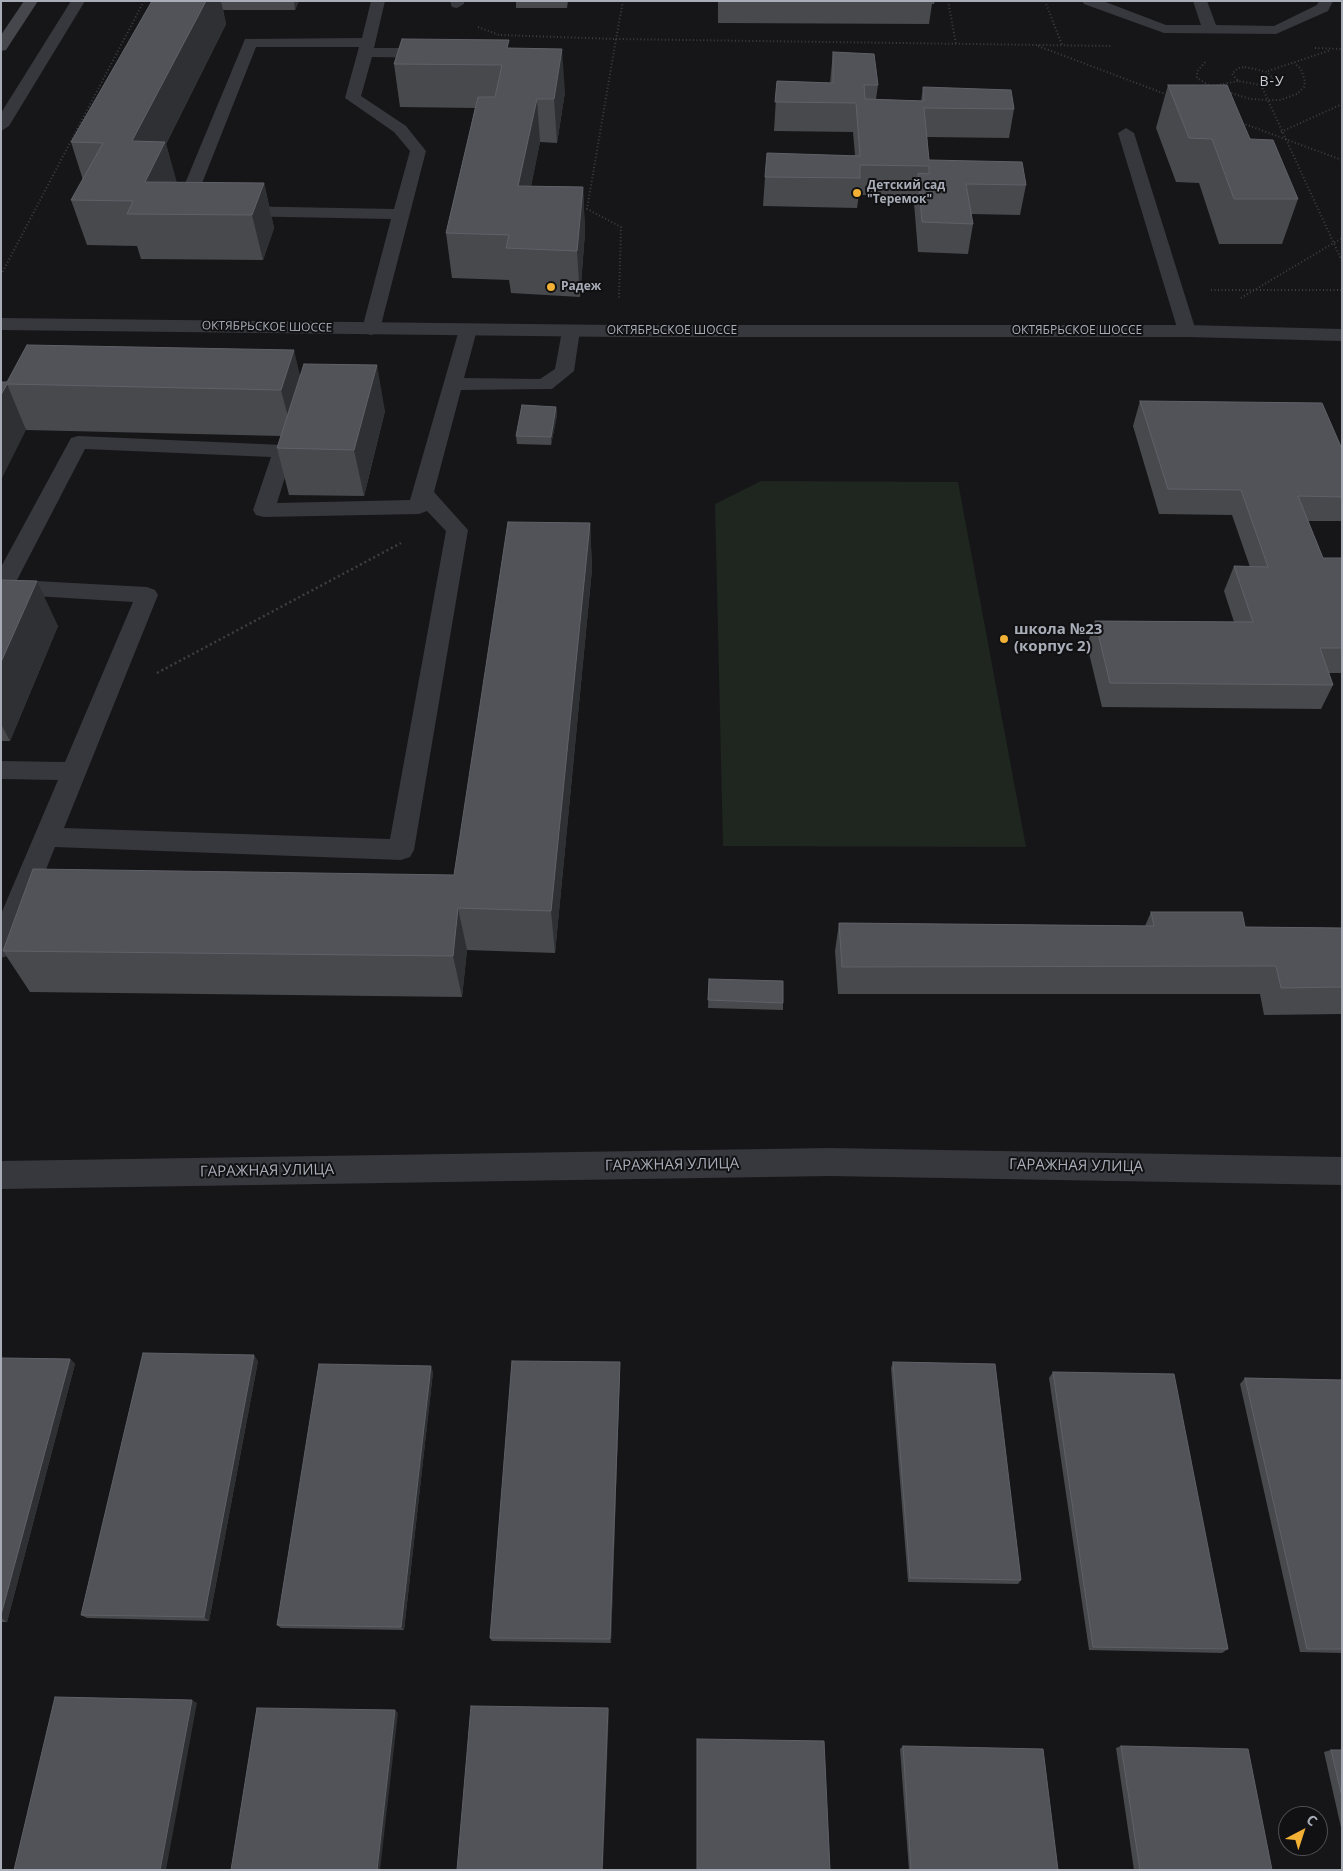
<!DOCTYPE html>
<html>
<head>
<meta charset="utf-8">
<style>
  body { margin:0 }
  #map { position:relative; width:1343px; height:1871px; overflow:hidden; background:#161618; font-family:"Open Sans",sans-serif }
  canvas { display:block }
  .frame { position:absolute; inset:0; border:2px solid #a8adb8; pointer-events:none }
  .north { position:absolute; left:1278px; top:1806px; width:50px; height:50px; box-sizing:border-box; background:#111113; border:1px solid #4d4f55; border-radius:50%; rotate:40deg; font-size:14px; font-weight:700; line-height:20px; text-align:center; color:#a8adb8 }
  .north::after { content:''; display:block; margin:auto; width:18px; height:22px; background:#f2b134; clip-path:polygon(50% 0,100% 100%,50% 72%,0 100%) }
</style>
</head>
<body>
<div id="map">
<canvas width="1343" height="1871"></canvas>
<div class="frame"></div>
<div class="north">С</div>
</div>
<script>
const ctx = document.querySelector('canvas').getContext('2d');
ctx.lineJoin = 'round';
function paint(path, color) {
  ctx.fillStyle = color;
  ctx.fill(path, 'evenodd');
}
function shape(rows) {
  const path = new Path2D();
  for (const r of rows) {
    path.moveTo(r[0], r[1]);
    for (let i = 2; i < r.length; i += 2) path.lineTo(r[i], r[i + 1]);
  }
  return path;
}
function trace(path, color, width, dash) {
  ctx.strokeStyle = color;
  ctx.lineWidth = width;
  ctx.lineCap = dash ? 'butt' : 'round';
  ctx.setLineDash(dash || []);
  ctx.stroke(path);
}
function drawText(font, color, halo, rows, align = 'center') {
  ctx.font = font + ' "Open Sans",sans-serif';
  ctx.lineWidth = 4;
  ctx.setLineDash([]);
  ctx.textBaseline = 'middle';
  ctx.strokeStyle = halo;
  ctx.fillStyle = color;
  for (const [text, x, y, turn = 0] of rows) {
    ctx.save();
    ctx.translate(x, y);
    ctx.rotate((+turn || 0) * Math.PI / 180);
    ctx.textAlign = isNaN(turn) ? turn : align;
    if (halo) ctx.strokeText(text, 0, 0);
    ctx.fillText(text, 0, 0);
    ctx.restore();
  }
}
const green = shape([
  [761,481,958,482,1026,847,723,846,715,504]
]);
const pathFar1 = shape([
  [623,1,616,39,1111,46],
  [948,1,956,44],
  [1045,1,1062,45],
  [478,27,499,35,616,39,587,209,621,227,619,298],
  [1038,46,1168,95],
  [1315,48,1342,49],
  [1205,62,1197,72,1197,78,1210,86],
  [1245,67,1267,72,1273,78,1267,84,1261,85,1238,81,1232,74,1238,68,1245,67],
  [1268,71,1331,50],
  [1261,85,1342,261],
  [1213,86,1238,81],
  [1228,92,1250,99,1266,100,1280,100,1297,94,1304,87,1305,81,1301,69,1294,63],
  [1239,122,1342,160],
  [1281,132,1342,104],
  [1,275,144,1],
  [1211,290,1342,290],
  [1241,298,1342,238]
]);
const path = shape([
  [157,673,401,543]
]);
const lane = shape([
  [71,1,85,1,9,126,1,131,1,113,71,1],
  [371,1,385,1,374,48,434,48,442,53,434,58,372,57,361,96,406,126,426,151,380,329,378,333,371,335,364,333,362,329,391,219,233,216,227,215,224,211,227,207,233,206,394,209,410,151,394,132,345,98,359,47,256,47,193,206,199,210,196,214,190,215,177,214,174,210,245,39,362,38,371,1],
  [450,1,464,1,464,4,457,8,452,7,450,1],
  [1082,1,1103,1,1166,25,1201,25,1193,1,1207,1,1216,25,1274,26,1317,5,1319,1,1333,1,1328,11,1276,34,1164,33,1084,4,1082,1],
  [1126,128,1134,133,1196,331,1194,335,1180,335,1178,331,1118,133,1126,128],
  [468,324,475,326,477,330,464,378,540,379,555,369,562,331,564,327,578,327,580,331,574,371,552,389,461,390,434,492,468,530,414,850,410,857,401,860,55,847,15,947,11,955,1,958,1,914,58,780,1,779,1,761,65,762,133,602,1,594,1,567,71,438,78,436,283,445,290,447,293,451,277,503,410,500,459,330,461,326,468,324],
  [85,449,271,457,253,510,256,515,264,517,419,514,427,511,446,531,390,839,64,828,158,595,155,590,147,587,17,580,85,449]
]);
const street = shape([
  [1,318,618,325,1187,325,1342,329,1342,341,1187,337,618,337,1,330,1,318],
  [830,1148,1342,1157,1342,1185,830,1176,1,1189,1,1161,830,1148]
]);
const secondary = shape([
  [24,1,38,1,6,50,1,51,1,35,24,1]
]);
const wall = shape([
  [152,1,299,1,295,10,223,10,226,24,166,144,176,182,264,183,274,228,263,260,141,259,137,246,87,245,71,200,83,180,71,142],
  [516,1,568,1,567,8,516,8],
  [718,1,935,1,934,4,932,4,929,24,718,23],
  [510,48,565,92,557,143,540,142,531,186,583,187,585,232,580,297,511,293,509,280,452,278,446,233,475,108,400,107,394,64],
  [833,52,878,85,876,99,921,101,923,87,1014,109,1009,138,927,137,929,160,1026,185,1020,215,971,214,973,224,968,254,918,252,914,203,915,195,859,195,857,208,763,206,765,177,855,155,853,132,774,131,777,81,830,83],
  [1168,85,1250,139,1298,199,1282,244,1219,244,1199,183,1176,182,1156,128],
  [300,375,385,411,364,496,289,495,277,448,281,436,26,430,1,382],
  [1140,401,1342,449,1342,521,1308,521,1323,558,1342,558,1342,673,1329,673,1333,685,1321,709,1102,707,1087,645,1095,621,1234,622,1224,591,1234,566,1250,567,1232,515,1159,514,1133,426],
  [556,407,557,415,551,445,517,444,516,436],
  [590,523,592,569,555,953,467,950,462,997,30,992,3,951,454,875],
  [1,580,58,626,10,741,1,741],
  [1151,912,1245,927,1342,928,1342,1014,1264,1015,1260,994,838,994,835,951,839,923,1145,926],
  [709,979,783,1003,783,1010,708,1008],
  [1,1358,70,1359,75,1364,7,1622,1,1622],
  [258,1361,209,1621,87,1618,81,1615],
  [893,1362,1021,1580,1018,1584,908,1582,891,1368],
  [620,1368,611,1643,492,1641,490,1638],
  [433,1372,404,1630,281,1628,277,1625],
  [1053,1372,1228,1649,1222,1653,1089,1650,1049,1378],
  [1245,1378,1342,1380,1342,1653,1300,1652,1240,1384],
  [903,1746,1058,1870,909,1870,900,1749],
  [1121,1746,1272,1870,1134,1870,1116,1748],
  [1331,1750,1342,1750,1342,1832,1324,1752]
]);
const shadedWall = shape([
  [206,1,221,1,226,24,166,144,178,186,155,215,132,141],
  [294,1,299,1,295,10],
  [562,49,565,92,557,143,554,99],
  [537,99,540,142,522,231,518,186],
  [264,183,274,228,263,260,252,215],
  [583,187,585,232,580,297,577,251],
  [294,350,305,396,293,436,281,390],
  [377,365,385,411,364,496,354,450],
  [7,384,26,430,1,480,1,395],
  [556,407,557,415,551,445,551,437],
  [590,523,592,569,555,953,551,911],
  [37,581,58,626,10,741,1,724,1,662],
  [458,908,467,950,462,997,453,956],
  [254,1355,258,1361,209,1621,204,1617],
  [70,1359,75,1364,7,1622,1,1618,1,1615],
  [620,1362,620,1368,611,1643,610,1639],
  [431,1366,433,1372,404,1630,401,1627],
  [192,1700,197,1703,166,1870,160,1870],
  [608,1708,609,1710,603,1870,602,1870],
  [395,1710,398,1713,380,1870,377,1870]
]);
const building = shape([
  [152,1,206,1,132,141,165,142,145,182,264,183,252,215,127,214,133,201,71,200,103,143,71,142,152,1],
  [402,39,509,40,507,48,562,49,554,99,537,99,518,186,583,187,577,251,506,248,509,235,446,233,478,97,495,97,502,65,394,64,402,39],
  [833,52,874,54,878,85,864,85,865,99,924,101,923,87,1011,90,1014,109,924,108,929,160,1022,162,1026,185,966,184,973,224,922,222,918,173,929,174,929,166,860,165,860,178,765,177,767,153,860,156,856,103,775,102,777,81,833,83,833,52],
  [1168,85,1227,85,1250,139,1273,140,1298,199,1234,199,1212,139,1189,138,1168,85],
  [27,345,294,350,281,390,7,384,1,395,1,382,7,382,27,345],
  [304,364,377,365,354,450,277,448,304,364],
  [1140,401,1322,403,1342,449,1342,497,1298,496,1323,558,1342,558,1342,648,1320,648,1333,685,1110,683,1095,621,1253,622,1234,566,1268,567,1241,490,1168,489,1140,401],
  [522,405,556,407,551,437,516,436,522,405],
  [508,522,590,523,551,911,458,908,453,956,3,951,33,869,454,875,508,522],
  [1,580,37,581,1,662,1,580],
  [1151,912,1242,912,1245,927,1342,928,1342,987,1281,988,1276,966,842,967,839,923,1154,926,1151,912],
  [709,979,783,981,783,1003,708,1000,709,979],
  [143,1353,254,1355,204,1617,81,1615,143,1353],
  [1,1358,70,1359,1,1615,1,1358],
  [512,1361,620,1362,610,1639,490,1638,512,1361],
  [893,1362,995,1364,1021,1580,910,1578,893,1362],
  [319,1364,431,1366,401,1627,277,1625,319,1364],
  [1053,1372,1174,1374,1228,1649,1093,1647,1053,1372],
  [1245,1378,1342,1380,1342,1649,1307,1649,1245,1378],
  [55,1697,192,1700,160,1870,14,1870,55,1697],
  [471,1706,608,1708,602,1870,457,1870,471,1706],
  [257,1708,395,1710,377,1870,231,1870,257,1708],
  [697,1739,824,1741,830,1870,697,1870,697,1739],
  [903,1746,1043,1749,1058,1870,911,1870,903,1746],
  [1121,1746,1248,1749,1272,1870,1140,1870,1121,1746],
  [1331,1750,1342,1750,1342,1797,1331,1750]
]);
const markers = [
  [857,193,5,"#f2b134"],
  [551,287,5,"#f2b134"],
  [1004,639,5,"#f2b134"]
];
const farPoinames = [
  ["Детский сад",867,186],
  ["\"Теремок\"",867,200],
  ["Радеж",561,287]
];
const farStreetnames = [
  ["ОКТЯБРЬСКОЕ ШОССЕ",267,327,1],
  ["ОКТЯБРЬСКОЕ ШОССЕ",672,331],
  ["ОКТЯБРЬСКОЕ ШОССЕ",1077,331]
];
const farNeighbourhoodnames = [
  ["В-У",1272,82]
];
const poiNames = [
  ["школа №23",1014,630],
  ["(корпус 2)",1014,647]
];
const streetNames = [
  ["ГАРАЖНАЯ УЛИЦА",672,1165,-1],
  ["ГАРАЖНАЯ УЛИЦА",1076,1166,1],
  ["ГАРАЖНАЯ УЛИЦА",267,1171,-1]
];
paint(green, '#1e261f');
trace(pathFar1, '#3d3f44', 2, [1, 2.5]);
trace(path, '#3d3f44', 2.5, [2, 3]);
paint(lane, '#37383d');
paint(street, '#37383d');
paint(secondary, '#45474d');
paint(wall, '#47494d');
paint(shadedWall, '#2f3033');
paint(building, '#525359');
trace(building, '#5f6168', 1);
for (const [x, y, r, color] of markers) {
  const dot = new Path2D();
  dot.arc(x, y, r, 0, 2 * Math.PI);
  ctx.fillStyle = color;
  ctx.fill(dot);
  trace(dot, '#111113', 2);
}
drawText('bold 12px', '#a8adb8', '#111113', farPoinames, 'left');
drawText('12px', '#a8adb8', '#111113', farStreetnames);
ctx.letterSpacing = '1px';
drawText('14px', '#c9ccd4', '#111113', farNeighbourhoodnames);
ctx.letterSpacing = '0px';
drawText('bold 15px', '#a8adb8', '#111113', poiNames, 'left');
drawText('15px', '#a8adb8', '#111113', streetNames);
</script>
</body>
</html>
